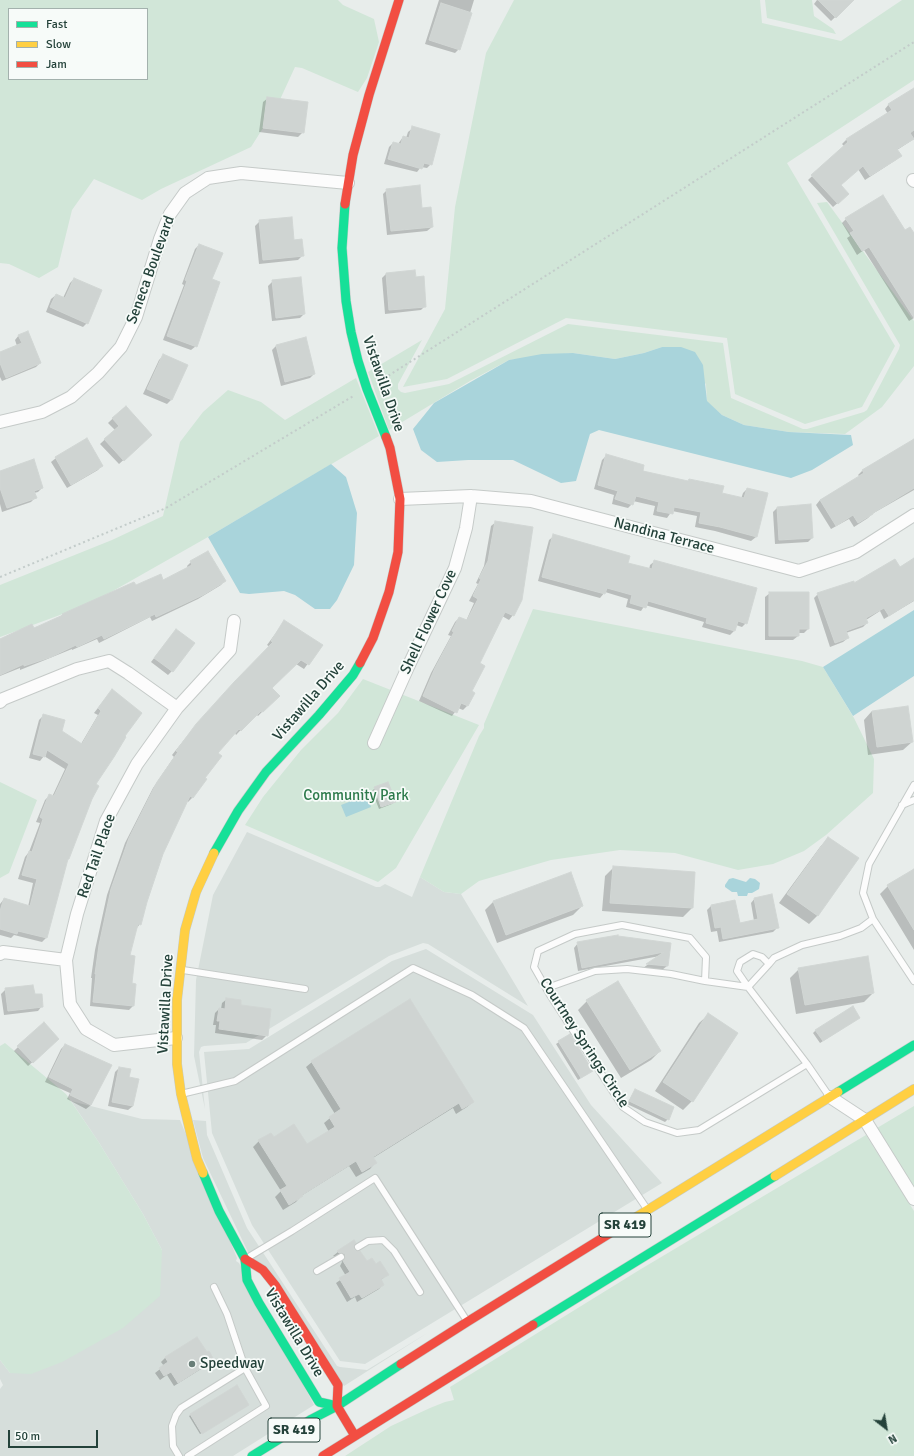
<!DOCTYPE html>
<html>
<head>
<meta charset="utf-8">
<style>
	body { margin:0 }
	#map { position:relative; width:914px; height:1456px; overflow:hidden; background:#e8edeb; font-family:Signika,sans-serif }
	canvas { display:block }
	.legend { position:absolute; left:8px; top:8px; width:140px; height:72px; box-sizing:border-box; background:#f7fbf9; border:1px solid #a3b1ad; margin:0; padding:5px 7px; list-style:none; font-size:12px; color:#24423a }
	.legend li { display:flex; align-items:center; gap:8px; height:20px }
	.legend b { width:20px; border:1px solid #a3b1ad }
	.north { position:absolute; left:866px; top:1408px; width:40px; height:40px; -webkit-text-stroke:3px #f7fbf9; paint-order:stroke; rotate:149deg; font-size:11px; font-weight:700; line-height:16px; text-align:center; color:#24423a }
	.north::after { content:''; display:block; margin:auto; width:14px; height:18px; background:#24423a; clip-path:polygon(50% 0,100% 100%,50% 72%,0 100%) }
	.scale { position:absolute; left:8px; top:1430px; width:90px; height:18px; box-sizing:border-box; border:2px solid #24423a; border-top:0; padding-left:5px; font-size:12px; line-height:14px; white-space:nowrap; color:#24423a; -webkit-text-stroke:3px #f7fbf9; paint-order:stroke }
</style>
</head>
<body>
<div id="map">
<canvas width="914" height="1456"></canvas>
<ul class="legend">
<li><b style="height:5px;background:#16e098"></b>Fast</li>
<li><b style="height:5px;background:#ffcf43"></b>Slow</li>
<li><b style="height:5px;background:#f24e42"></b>Jam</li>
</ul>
<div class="north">N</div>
<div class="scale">50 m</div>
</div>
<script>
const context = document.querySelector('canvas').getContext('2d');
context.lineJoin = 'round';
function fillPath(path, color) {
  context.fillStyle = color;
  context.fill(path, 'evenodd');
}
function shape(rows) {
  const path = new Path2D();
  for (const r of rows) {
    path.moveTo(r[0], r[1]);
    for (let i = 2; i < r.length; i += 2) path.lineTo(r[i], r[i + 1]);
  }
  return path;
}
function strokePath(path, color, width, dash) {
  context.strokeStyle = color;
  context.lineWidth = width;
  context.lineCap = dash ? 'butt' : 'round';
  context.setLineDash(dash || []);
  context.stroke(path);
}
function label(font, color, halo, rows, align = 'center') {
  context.font = font + ' Signika,sans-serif';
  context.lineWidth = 3.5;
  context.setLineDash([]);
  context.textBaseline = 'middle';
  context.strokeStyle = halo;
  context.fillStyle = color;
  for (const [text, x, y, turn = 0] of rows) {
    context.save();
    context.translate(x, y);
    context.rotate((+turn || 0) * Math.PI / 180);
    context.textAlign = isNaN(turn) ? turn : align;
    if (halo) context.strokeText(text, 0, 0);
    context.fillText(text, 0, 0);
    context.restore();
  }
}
const built = shape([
	[247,832,376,887,380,887,385,884,412,897,420,877,444,892,461,894,528,1006,428,944,423,943,389,956,246,1043,204,1046,201,1047,199,1052,205,1109,194,1056,196,980,213,895],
	[426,949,533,1015,591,1105,662,1183,365,1364,340,1361,252,1225,212,1133,204,1052,249,1049,392,961],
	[71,1101,142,1119,180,1120,237,1258,236,1261,239,1263,314,1405,233,1456,0,1456,0,1389,3,1385,0,1379,0,1360,10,1373,162,1250,143,1214,98,1141],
	[193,1120,206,1121,207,1135,247,1228,337,1366,340,1367,367,1370,429,1332,344,1386,248,1252,203,1158]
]);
const green = shape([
	[0,0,338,0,343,5,374,19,379,42,367,78,358,92,302,68,295,67,277,106,251,147,161,189,142,200,94,179,72,210,58,267,39,278,9,264,0,263],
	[9,9,147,9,147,79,9,79],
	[514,0,760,0,762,23,841,41,902,0,914,0,914,80,787,163,895,346,862,407,805,424,735,394,727,338,566,318,447,379,403,387,445,309,455,207,486,53],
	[765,0,812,0,814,16,833,29,836,34,767,18],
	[827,202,914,321,914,366,882,407,845,434,789,432,744,425,722,415,707,402,706,384,662,347,644,353,615,359,573,353,509,360,470,381,389,430,368,372,422,340,398,384,398,389,401,392,405,393,449,384,568,324,723,343,731,398,803,429,807,429,864,412,867,410,899,349,900,345,817,203],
	[356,378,379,436,208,537,90,604,0,637,0,585,112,540,163,516,180,442,203,412,228,390,261,402,285,420],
	[533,609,802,661,823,667,854,718,874,759,873,793,826,835,804,851,773,864,738,870,675,853,620,850,551,860,479,881,461,894,444,892,420,877,479,736,484,728,484,724],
	[363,679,479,725,396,868,378,882,245,825,263,797,301,750,338,713],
	[0,782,37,800,9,873,0,878],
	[5,1043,66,1094,98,1141,143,1214,162,1250,160,1296,123,1328,62,1362,31,1374,10,1373,0,1360,0,1046],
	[914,1106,914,1188,877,1128],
	[866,1135,914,1211,914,1456,345,1456,391,1426,430,1408,445,1402,454,1400,450,1387,641,1269]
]);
const water = shape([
	[662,347,681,347,695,352,703,365,707,401,722,415,744,425,789,432,851,435,853,445,812,470,791,478,599,430,590,434,576,481,561,483,513,460,468,460,437,462,421,450,413,429,434,403,509,360,542,354,573,353,615,359,644,353],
	[331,464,346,477,357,513,354,565,337,600,330,609,315,609,295,595,284,591,249,594,240,593,208,537],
	[914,610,914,676,853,716,823,667],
	[367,795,371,807,346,817,341,805],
	[733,878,746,882,750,878,755,879,760,883,759,889,752,893,748,893,747,896,738,896,737,892,732,892,725,887,725,885,729,879]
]);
const shadow = shape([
	[439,0,474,0,459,49,455,53,425,44],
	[817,0,853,0,831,21,814,4],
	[914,92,914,139,897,150,900,156,896,160,865,180,858,169,840,185,848,194,833,207,808,180,844,146,842,144,846,140,888,114,885,109,889,104],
	[268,98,303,132,298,137,259,132,263,102],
	[413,128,431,164,427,168,421,167,417,172,384,164,389,147,393,143,398,144,403,137,406,138,408,132],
	[387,190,421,209,432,227,427,231,387,235,383,194],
	[846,219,914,235,914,318,909,321,864,250,857,255,847,238,850,236,842,223],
	[260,221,302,256,298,260,259,264,255,226],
	[199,245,211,280,196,346,191,350,163,340,184,285,182,284,195,249],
	[386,274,415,278,425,306,421,310,385,314,382,278],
	[74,279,87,323,83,327,46,312,51,299,56,295,63,298,70,283],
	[273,281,304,314,300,318,272,321,268,286],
	[19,335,40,363,36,367,2,381,0,377,0,353,17,346,15,340],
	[276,346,314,374,310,378,281,386,272,350],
	[163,356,186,366,171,400,167,404,143,394,159,360],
	[125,407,147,439,119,464,100,444,115,430,108,423],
	[914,440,914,490,872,514,868,518,854,527,849,519,831,529,816,505,820,500,860,477,858,475,863,470],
	[607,455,642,471,687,482,721,494,741,499,743,493,747,489,767,494,756,537,751,541,715,531,695,527,697,516,672,511,667,518,653,515,655,506,633,501,632,504,628,508,612,504,614,495,594,489,602,460],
	[56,458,102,465,98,470,67,488,51,462],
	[0,472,42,488,38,492,34,493,35,498,31,502,2,512,0,504],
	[777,508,812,538,808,542,775,544,773,512],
	[496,522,513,615,509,620,502,616,479,663,471,692,473,693,467,706,463,710,458,708,452,716,419,701,431,673,451,636,448,635,455,622,459,618,466,621,474,603,469,601,478,584,476,583,484,566,491,526],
	[554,536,626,563,649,570,650,565,655,561,746,623,742,627,736,625,734,631,730,635,702,627,704,622,645,605,641,611,626,607,628,599,605,592,600,598,538,581,549,540],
	[914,559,914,601,884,619,880,611,866,620,867,623,863,627,846,633,848,638,843,642,830,647,814,598,818,594,854,585,900,569],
	[191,562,225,580,221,585,198,599,152,621,150,617,99,643,97,639,72,650,72,649,45,660,20,670,20,668,0,676,0,640,33,629,59,618,62,615,134,583,135,586,163,582,188,568,187,566],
	[770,593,808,629,804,633,798,633,798,636,793,640,765,640,765,597],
	[284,622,321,645,304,669,296,664,270,688,278,696,258,716,256,714,236,735,235,733,217,753,203,778,205,779,192,798,188,802,187,801,162,854,146,901,140,924,136,929,129,956,131,984,135,985,133,1006,129,1010,90,1006,92,978,91,978,95,950,107,895,125,843,153,788,174,757,172,755,192,730,270,647,267,645],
	[176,630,172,671,168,675,151,662],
	[108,695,123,736,95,785,91,798,67,860,46,938,42,942,14,935,11,938,0,935,0,904,4,899,28,907,33,883,18,879,25,857,29,852,40,823,36,822,45,800,49,796,52,797,65,769,44,756,40,761,29,758,39,720,43,716,61,732,81,744,98,715,94,713],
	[872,711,912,742,903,750,868,755,864,720],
	[375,788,394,801,392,804,379,809,372,791],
	[828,838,818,915,809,924,779,903,820,847],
	[614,867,694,873,692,908,683,917,602,911,605,876],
	[914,871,914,950,880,894,888,886],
	[755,898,778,927,773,932,719,942,717,931,711,932,707,910,711,906,739,924,754,921,751,903],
	[494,901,582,906,573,915,497,943,485,910],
	[578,943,670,944,667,966,662,970,643,968,660,956,578,971,574,948],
	[799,969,873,993,864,1002,796,1014,790,978],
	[6,989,34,995,42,1006,38,1011,4,1015,1,994],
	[227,999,240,1006,267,1035,262,1040,215,1033,216,1025,213,1025,215,1013,219,1009,221,1009,222,1003],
	[587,1001,660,1051,651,1060,621,1078,578,1010],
	[708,1015,692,1101,683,1110,655,1091,699,1023],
	[856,1020,820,1043,813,1033,816,1030],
	[569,1035,589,1073,578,1080,556,1044],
	[54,1043,28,1066,14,1051,18,1047],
	[65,1045,110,1066,91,1105,86,1109,67,1099,70,1093,45,1082,61,1049],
	[312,1062,473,1102,467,1107,456,1114,453,1108,373,1158,375,1163,370,1169,356,1177,349,1166,301,1196,296,1202,283,1210,275,1197,281,1191,253,1147,259,1141,273,1139,307,1146,329,1132,324,1123,335,1114,306,1067],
	[119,1068,128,1078,133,1106,128,1110,108,1106,115,1072],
	[635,1090,668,1119,665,1122,627,1104],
	[354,1250,366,1262,376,1265,387,1275,381,1280,383,1284,379,1289,357,1302,355,1297,347,1302,336,1283,346,1276,340,1266,342,1262,341,1259,333,1256,338,1252],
	[197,1338,207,1354,213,1360,209,1364,174,1386,167,1375,160,1380,155,1373,164,1366,161,1362,165,1358],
	[237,1386,247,1406,200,1434,189,1416]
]);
const building = shape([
	[818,0,854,0,836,18,818,0],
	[441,3,472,13,460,50,429,40,441,3],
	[914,88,914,130,910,133,914,139,897,149,902,156,870,176,863,166,841,185,849,194,838,204,811,175,848,142,846,139,892,110,888,104,914,88],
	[267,97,308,102,304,133,263,128,267,97],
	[412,126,440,134,432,165,424,163,422,169,388,159,393,142,401,144,403,136,409,138,412,126],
	[420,185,422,208,431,207,433,227,391,231,386,189,420,185],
	[883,195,905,230,910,227,914,233,914,318,869,247,862,251,850,233,854,231,845,218,883,195],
	[292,217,294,240,302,239,304,256,263,260,259,220,292,217],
	[199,244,223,253,212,279,220,282,197,347,167,336,187,281,185,280,199,244],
	[415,270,416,277,424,276,426,307,389,310,386,273,415,270],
	[301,277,305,314,276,318,272,280,301,277],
	[74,278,102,290,88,324,50,307,56,294,65,298,74,278],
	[28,331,41,363,6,378,0,363,0,352,22,343,18,335,28,331],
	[306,337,315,374,285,382,276,345,306,337],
	[163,354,188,365,172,400,147,389,163,354],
	[126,406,152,435,124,461,104,439,119,426,112,418,126,406],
	[87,438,103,466,71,485,55,457,87,438],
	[914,439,914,488,873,513,873,514,858,523,853,515,836,526,820,500,864,473,862,470,914,439],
	[606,454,644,465,643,471,688,481,689,479,724,486,722,493,744,498,747,488,768,493,757,537,720,527,699,523,701,512,674,507,673,514,657,511,659,502,636,496,633,505,615,499,618,491,598,485,606,454],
	[34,459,43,488,34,491,37,498,7,508,0,488,0,471,34,459],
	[811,504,813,538,779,540,777,507,811,504],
	[495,521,533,527,522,600,514,616,505,612,480,663,485,666,472,691,475,693,468,706,461,703,457,713,423,696,435,668,454,632,452,631,459,617,467,620,478,599,473,596,481,579,479,578,488,561,495,521],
	[553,534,630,556,628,563,652,569,654,560,757,588,747,624,738,621,735,631,706,623,707,618,648,601,646,608,630,603,632,595,607,588,605,594,542,577,553,534],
	[208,551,226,581,203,595,156,617,155,614,104,639,102,635,77,647,76,645,51,657,24,666,24,664,0,675,0,639,32,624,34,628,63,615,62,614,134,582,136,585,161,574,163,580,192,565,190,561,208,551],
	[914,558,914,600,889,616,884,608,866,618,868,623,846,631,849,638,835,643,817,593,854,581,854,583,895,559,900,567,914,558],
	[769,592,809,592,809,629,799,629,799,636,769,636,769,592],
	[284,620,323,645,309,665,301,660,272,688,280,696,263,712,261,711,241,731,239,729,218,753,222,756,205,778,207,779,193,798,190,796,163,854,147,902,141,925,138,924,130,955,135,956,132,983,136,984,134,1006,93,1002,96,974,95,974,99,945,111,889,129,838,157,782,178,752,176,751,196,724,234,682,273,642,271,641,284,620],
	[176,629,195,643,173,672,154,658,176,629],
	[112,689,142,713,125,736,126,737,114,757,96,784,99,786,92,799,69,859,68,859,47,938,18,931,17,934,0,929,0,911,4,898,30,906,37,879,22,875,29,851,32,852,43,819,40,817,49,794,54,796,69,764,47,750,45,757,33,754,43,714,65,720,62,731,82,744,101,711,98,708,112,689],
	[908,706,913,742,877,747,872,711,908,706],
	[388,782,396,802,381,807,374,787,388,782],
	[828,837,859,858,818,916,787,894,828,837],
	[613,866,695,872,693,908,610,903,613,866],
	[914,869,914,930,887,885,914,869],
	[571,872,583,906,506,935,493,901,571,872],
	[772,894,779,928,723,939,721,927,715,928,711,905,735,900,740,923,758,919,754,898,772,894],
	[618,935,618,936,671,943,668,966,646,964,664,952,582,968,577,942,618,935],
	[868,956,874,993,805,1005,798,968,868,956],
	[618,981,661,1051,630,1070,586,1000,618,981],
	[33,985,35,994,42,994,43,1007,8,1011,5,988,33,985],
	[226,998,241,1000,241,1005,271,1009,268,1036,219,1029,220,1021,217,1021,219,1008,225,1009,226,998],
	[410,999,474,1102,462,1109,459,1103,373,1157,377,1163,362,1172,356,1161,302,1195,303,1196,289,1205,280,1190,287,1186,258,1140,271,1133,274,1137,294,1124,307,1144,335,1127,329,1117,341,1109,311,1061,410,999],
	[853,1006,860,1018,823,1041,815,1030,853,1006],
	[708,1013,738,1033,693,1102,663,1082,708,1013],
	[44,1022,59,1039,33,1063,17,1046,44,1022],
	[570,1034,593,1071,581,1078,558,1041,570,1034],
	[65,1044,112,1065,91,1105,70,1095,73,1089,49,1077,65,1044],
	[119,1067,131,1069,129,1077,139,1079,133,1106,112,1102,119,1067],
	[635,1089,674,1107,669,1120,629,1101,635,1089],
	[354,1240,356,1243,354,1247,354,1250,358,1251,360,1251,367,1261,372,1258,376,1264,380,1261,389,1275,381,1279,384,1285,362,1298,359,1294,351,1298,339,1278,350,1272,343,1261,345,1257,345,1254,341,1253,339,1253,337,1251,354,1240],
	[197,1337,207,1352,209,1351,214,1360,178,1383,171,1372,164,1376,159,1368,168,1362,165,1357,197,1337],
	[237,1385,249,1405,202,1434,190,1414,237,1385]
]);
const path = shape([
	[380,381,914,42],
	[0,577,166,508,355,395]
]);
const lane = shape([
	[914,785,869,864,863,893,873,919,914,981],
	[902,805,914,800],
	[769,964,762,957,753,954,740,962,737,971,748,987,769,964,774,958,802,945,840,936,861,928,873,919],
	[183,970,305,989],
	[547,988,595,971,627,969,671,974,705,981],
	[807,1064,699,1130,677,1133,645,1122,623,1107,550,995,534,967,538,951,575,934,622,925,690,938,706,957,705,981,748,987,807,1064,829,1096],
	[181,1094,235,1081,413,968,472,995,524,1028,647,1209],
	[358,1247,368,1241,383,1240,394,1251,420,1292],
	[247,1258,292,1231,375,1178,467,1321],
	[317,1271,341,1257],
	[179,1456,173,1446,172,1426,176,1415,181,1408,245,1368],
	[188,1456,266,1406,245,1368,227,1314,214,1287]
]);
const street = shape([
	[913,180,914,181],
	[0,422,42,412,71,397,98,373,121,347,136,317,160,239,170,214,185,193,208,178,241,173,348,183],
	[400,499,471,496,531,501,799,571,856,552,914,515],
	[0,702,3,699,77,669,109,661,128,673,177,708],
	[374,743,408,667,455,568,466,528,471,496],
	[0,954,3,952,66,960],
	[176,1038,114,1045,86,1029,70,1004,66,960,77,914,106,821,137,764,177,708,230,650,234,621],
	[830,1097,865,1120,914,1199]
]);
const fast = shape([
	[345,204,342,248,346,301,351,332,358,361,367,389,386,437],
	[214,853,238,811,266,772,319,715,353,675,360,663],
	[838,1092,914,1045],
	[203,1173,219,1211,245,1259,247,1280,259,1303,319,1402,337,1406],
	[533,1325,775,1176],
	[252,1456,310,1420,337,1406,401,1364]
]);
const slow = shape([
	[203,1173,197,1159,181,1094,177,1064,177,1000,185,930,196,892,214,853],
	[775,1176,914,1089],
	[633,1219,838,1092]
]);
const jam = shape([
	[345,204,353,155,369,95,399,0],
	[360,663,373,638,389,592,398,552,400,499,390,448,386,437],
	[245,1259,263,1270,275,1285,338,1385,337,1406,355,1436],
	[401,1364,467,1322,633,1219],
	[323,1456,533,1325]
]);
const markers = [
	[192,1364,4,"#697e78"]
];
const shields = [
	[625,1225,52],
	[294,1430,52]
];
const shieldNames = [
	["SR 419",625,1225],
	["SR 419",294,1430]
];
const streetNames = [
	["Seneca Boulevard",151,270,-70],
	["Vistawilla Drive",383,384,71],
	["Nandina Terrace",664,536,15],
	["Shell Flower Cove",429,622,-65],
	["Vistawilla Drive",309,701,-49],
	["Red Tail Place",97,856,-71],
	["Vistawilla Drive",166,1004,-87],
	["Courtney Springs Circle",584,1043,57],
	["Vistawilla Drive",294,1333,59]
];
const parkNames = [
	["Community Park",356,796]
];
const poiNames = [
	["Speedway",200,1364]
];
fillPath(built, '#d6dedb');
fillPath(green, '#d1e6d8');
fillPath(water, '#a9d4db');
fillPath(shadow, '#0003');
fillPath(building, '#cfd4d2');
strokePath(building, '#d1d6d4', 1);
strokePath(lane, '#c5cac8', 8);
strokePath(street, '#c5cac8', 14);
strokePath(fast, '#c3cbc8', 10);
strokePath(slow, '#c3cbc8', 10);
strokePath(jam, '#c3cbc8', 10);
strokePath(path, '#c3ccca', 2, [2, 3]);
strokePath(lane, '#fcfcfc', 6);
strokePath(street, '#fcfcfc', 12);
strokePath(fast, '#16e098', 9);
strokePath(slow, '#ffcf43', 9);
strokePath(jam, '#f24e42', 9);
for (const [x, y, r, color] of markers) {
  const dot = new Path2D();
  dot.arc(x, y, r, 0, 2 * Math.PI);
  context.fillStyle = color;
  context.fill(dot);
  strokePath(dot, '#f7fbf9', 1.5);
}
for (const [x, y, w] of shields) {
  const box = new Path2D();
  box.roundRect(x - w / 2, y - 12, w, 24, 3);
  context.fillStyle = '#f7fbf9';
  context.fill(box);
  strokePath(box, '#24423a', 1);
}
label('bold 14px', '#24423a', null, shieldNames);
label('15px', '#24423a', '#f7fbf9', streetNames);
label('15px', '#2d7a4b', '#f7fbf9', parkNames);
label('15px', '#24423a', '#f7fbf9', poiNames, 'left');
</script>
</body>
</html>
